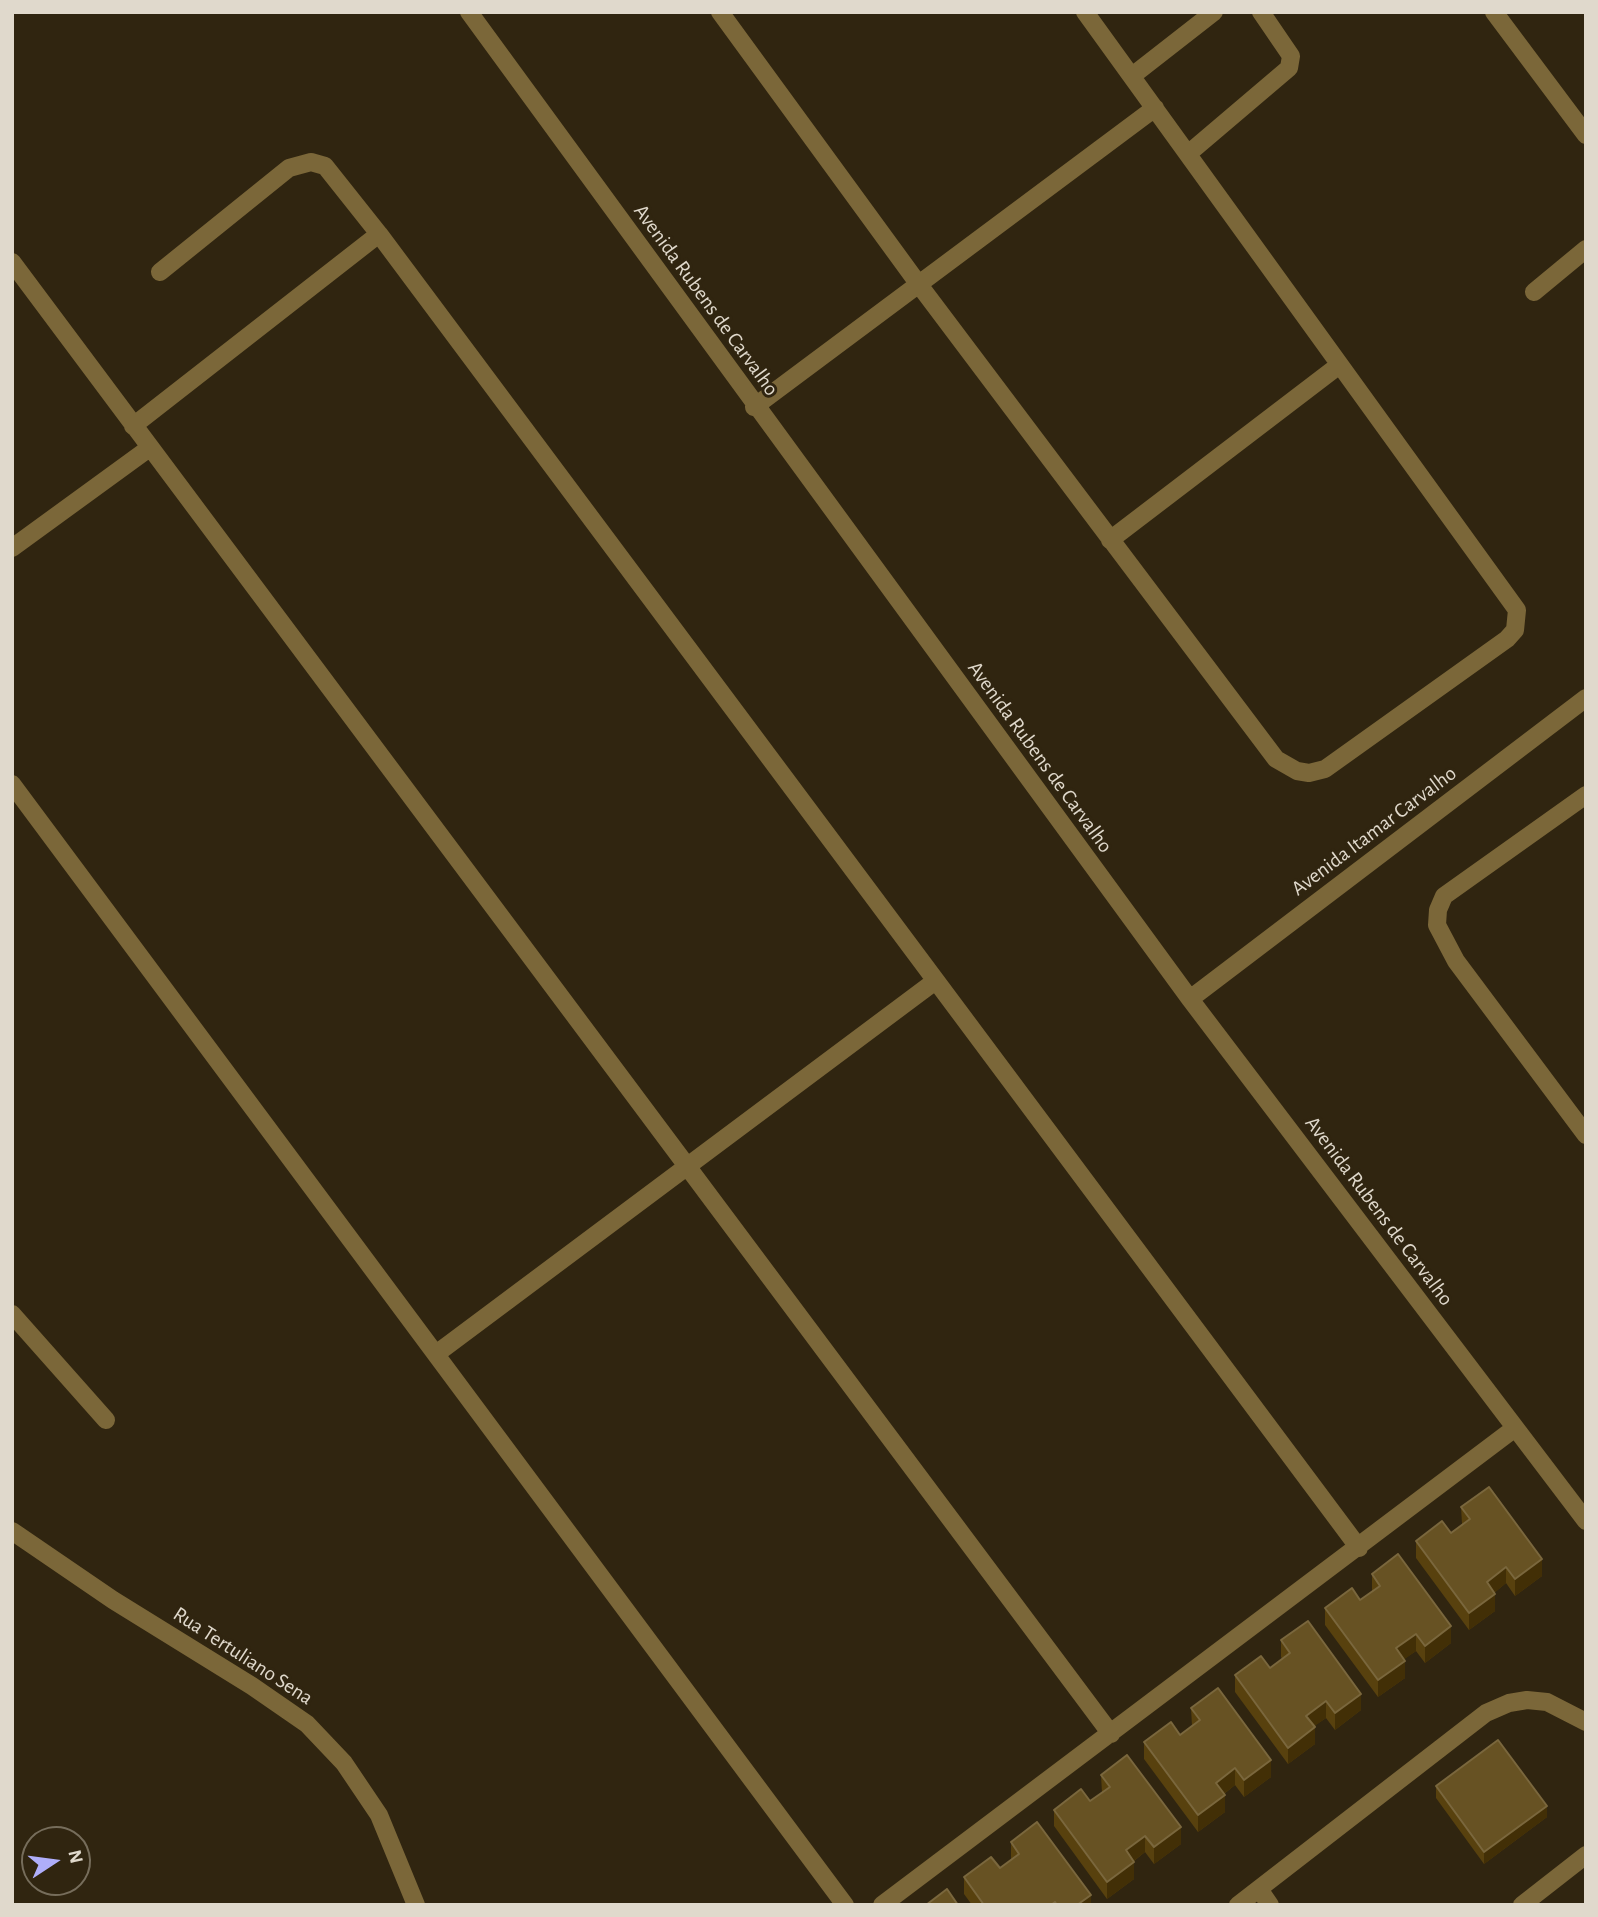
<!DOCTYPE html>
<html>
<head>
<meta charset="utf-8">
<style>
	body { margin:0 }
	#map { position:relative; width:1598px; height:1917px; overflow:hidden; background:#302510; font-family:"Alegreya Sans",sans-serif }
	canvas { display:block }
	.frame { position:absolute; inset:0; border:14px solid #e0d9cc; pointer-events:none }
	.north { position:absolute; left:21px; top:1826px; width:70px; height:70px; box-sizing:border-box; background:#302510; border:2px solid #766d5b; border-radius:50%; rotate:77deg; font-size:19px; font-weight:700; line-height:28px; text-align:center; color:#e0d9cc }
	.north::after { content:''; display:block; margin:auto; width:24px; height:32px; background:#afaefa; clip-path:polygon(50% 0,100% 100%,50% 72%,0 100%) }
</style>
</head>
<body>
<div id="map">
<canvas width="1598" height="1917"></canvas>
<div class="frame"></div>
<div class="north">N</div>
</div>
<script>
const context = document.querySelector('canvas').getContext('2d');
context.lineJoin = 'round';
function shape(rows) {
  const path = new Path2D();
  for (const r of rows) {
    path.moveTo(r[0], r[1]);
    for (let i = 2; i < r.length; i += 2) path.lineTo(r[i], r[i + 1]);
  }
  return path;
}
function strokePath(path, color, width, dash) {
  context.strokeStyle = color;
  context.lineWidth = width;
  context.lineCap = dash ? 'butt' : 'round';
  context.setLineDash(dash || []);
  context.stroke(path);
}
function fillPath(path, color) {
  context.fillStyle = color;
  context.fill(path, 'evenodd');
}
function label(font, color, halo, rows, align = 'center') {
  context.font = font + ' "Alegreya Sans",sans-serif';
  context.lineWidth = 6;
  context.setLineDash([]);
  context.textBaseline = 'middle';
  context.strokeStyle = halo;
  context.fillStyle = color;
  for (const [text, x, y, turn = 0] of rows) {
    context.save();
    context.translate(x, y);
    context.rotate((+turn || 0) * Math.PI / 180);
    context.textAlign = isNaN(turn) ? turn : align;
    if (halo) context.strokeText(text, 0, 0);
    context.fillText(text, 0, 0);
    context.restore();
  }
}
const minor = shape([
	[469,12,1190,999,1586,1521],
	[720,12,917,282,1276,759,1297,771,1309,773,1325,769,1507,639,1515,630,1517,610,1085,12],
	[1494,12,1586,135],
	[1132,76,1214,12],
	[1189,153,1289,68,1291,56,1261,12],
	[379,234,1359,1548],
	[12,262,1111,1734],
	[1534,292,1586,249],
	[754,407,1155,108],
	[133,426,379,234,325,166,311,162,289,168,160,272],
	[1110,540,1338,366],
	[12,548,148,449],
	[12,784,845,1905],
	[1586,795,1444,896,1438,910,1437,925,1456,961,1586,1135],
	[1190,999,1586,698],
	[12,1314,106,1420],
	[436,1354,934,982],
	[12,1531,113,1600,252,1686,307,1724,344,1763,379,1815,416,1905],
	[1259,1889,1270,1905],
	[882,1905,1515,1428],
	[1238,1905,1486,1713,1509,1703,1527,1700,1547,1702,1586,1722],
	[1522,1905,1586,1855]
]);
const wall = shape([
	[1461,1507,1542,1576,1515,1596,1506,1583,1494,1593,1495,1611,1469,1630,1416,1558,1416,1541,1451,1533,1462,1524],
	[1372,1574,1451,1643,1425,1663,1416,1651,1404,1659,1405,1678,1378,1697,1325,1625,1325,1608,1360,1600,1372,1591],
	[1281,1640,1361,1710,1335,1730,1326,1718,1314,1726,1315,1744,1288,1764,1235,1692,1235,1675,1270,1668,1282,1659,1281,1657],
	[1191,1708,1271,1777,1244,1797,1235,1785,1224,1794,1225,1812,1198,1832,1144,1759,1144,1742,1180,1735,1192,1726],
	[1101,1775,1181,1844,1154,1864,1145,1852,1134,1861,1134,1879,1107,1899,1054,1826,1054,1810,1090,1801,1102,1793],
	[1436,1786,1547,1817,1484,1864,1436,1798],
	[1011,1842,1091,1905,972,1905,964,1894,964,1877,1000,1868,1011,1860]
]);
const shadedWall = shape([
	[1542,1559,1542,1576,1515,1596,1515,1579],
	[1506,1567,1506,1583,1487,1599,1487,1582],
	[1495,1594,1495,1611,1469,1630,1469,1613],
	[1451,1626,1451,1643,1425,1663,1425,1646],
	[1416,1634,1416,1651,1396,1665,1396,1648],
	[1405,1661,1405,1678,1378,1697,1378,1680],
	[1361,1694,1361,1710,1335,1730,1335,1713],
	[1326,1701,1326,1718,1306,1732,1306,1716],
	[1315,1727,1315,1744,1288,1764,1288,1748],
	[1271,1760,1271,1777,1244,1797,1244,1780],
	[1235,1768,1235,1785,1216,1800,1216,1783],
	[1225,1795,1225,1812,1198,1832,1198,1815],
	[1547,1806,1547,1817,1484,1864,1484,1852],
	[1181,1827,1181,1844,1154,1864,1154,1847],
	[1145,1836,1145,1852,1126,1867,1126,1850],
	[1134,1862,1134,1879,1107,1899,1107,1882],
	[1091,1895,1091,1905,1077,1905]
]);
const building = shape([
	[1489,1487,1542,1559,1515,1579,1506,1567,1487,1582,1495,1594,1469,1613,1416,1541,1442,1521,1451,1533,1470,1519,1461,1507,1489,1487],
	[1398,1554,1451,1626,1425,1646,1416,1634,1396,1648,1405,1661,1378,1680,1325,1608,1352,1588,1360,1600,1380,1586,1372,1574,1398,1554],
	[1308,1621,1361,1694,1335,1713,1326,1701,1306,1716,1315,1727,1288,1748,1235,1675,1261,1656,1270,1668,1290,1653,1281,1640,1308,1621],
	[1218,1688,1271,1760,1244,1780,1235,1768,1216,1783,1225,1795,1198,1815,1144,1742,1171,1722,1180,1735,1200,1720,1191,1708,1218,1688],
	[1498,1740,1547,1806,1484,1852,1436,1786,1498,1740],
	[1127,1755,1181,1827,1154,1847,1145,1836,1126,1850,1134,1862,1107,1882,1054,1810,1081,1789,1090,1801,1110,1787,1101,1775,1127,1755],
	[1037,1822,1091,1895,1077,1905,1057,1905,1055,1902,1051,1905,984,1905,964,1877,991,1857,1000,1868,1019,1854,1011,1842,1037,1822],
	[947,1889,958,1905,926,1905,947,1889]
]);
const streetNames = [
	["Avenida Rubens de Carvalho",706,300,54],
	["Avenida Rubens de Carvalho",1040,757,54],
	["Avenida Itamar Carvalho",1374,831,-37],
	["Avenida Rubens de Carvalho",1379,1211,53],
	["Rua Tertuliano Sena",243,1656,33]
];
strokePath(minor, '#7b6739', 18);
fillPath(wall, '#58410e');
fillPath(shadedWall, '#422f06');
fillPath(building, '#675223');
strokePath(building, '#7a673d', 2);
label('21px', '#e0d9cc', '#302510', streetNames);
</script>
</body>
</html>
